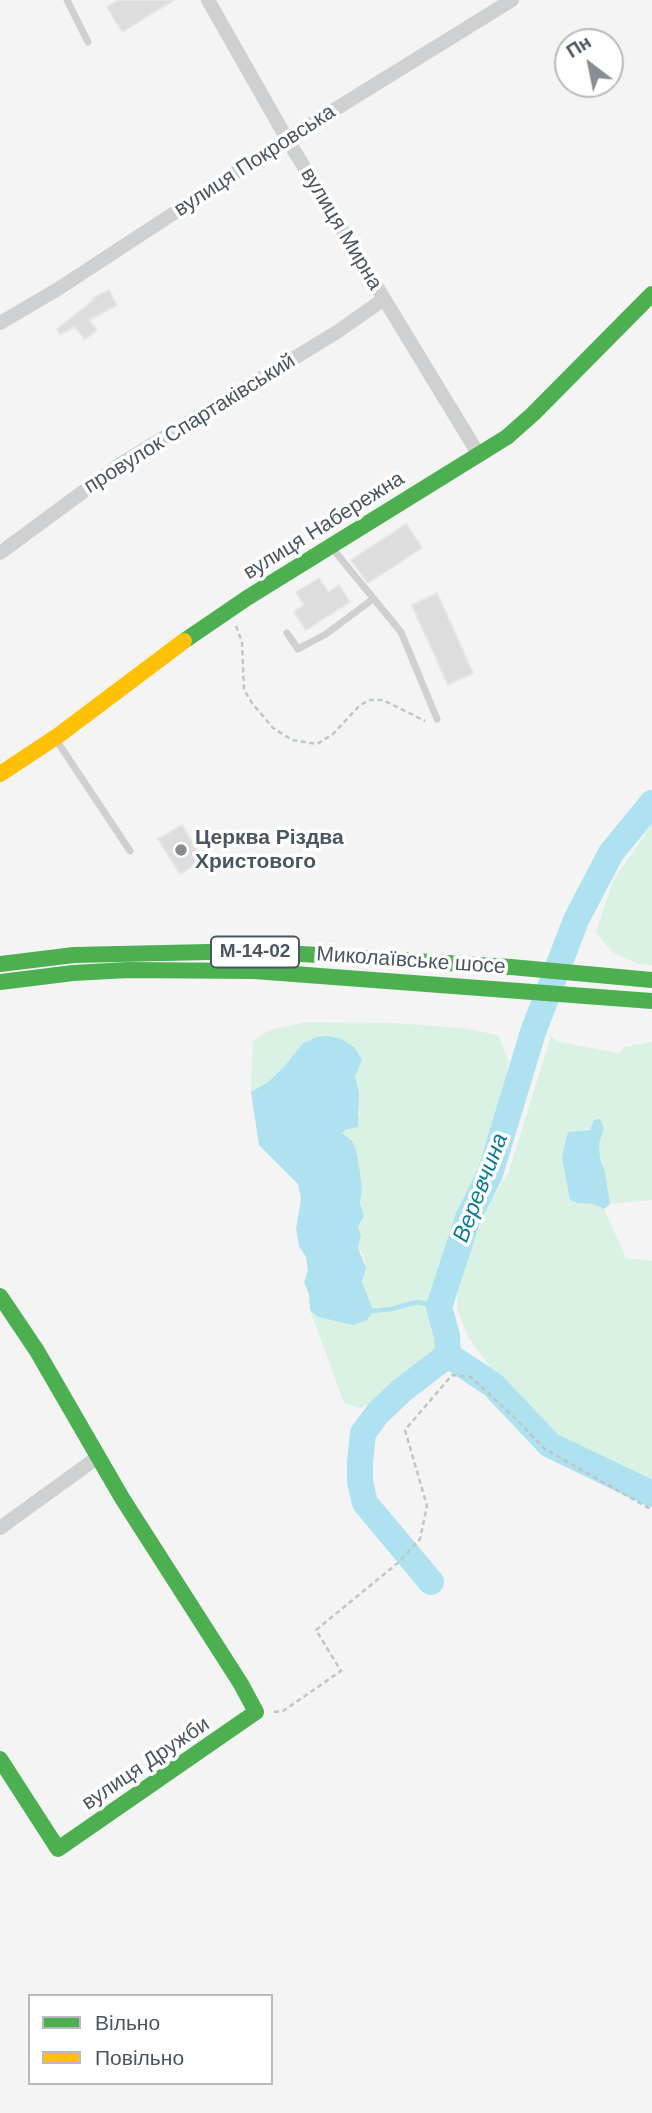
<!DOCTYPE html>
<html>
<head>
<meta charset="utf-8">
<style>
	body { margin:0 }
	#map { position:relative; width:652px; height:2113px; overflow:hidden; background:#f4f4f4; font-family:Helvetica,sans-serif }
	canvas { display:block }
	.legend { position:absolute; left:28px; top:1994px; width:245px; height:91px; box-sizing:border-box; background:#fff; border:2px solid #b7bbc0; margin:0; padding:9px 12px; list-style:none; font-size:21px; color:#4a5661 }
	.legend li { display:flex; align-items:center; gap:14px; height:35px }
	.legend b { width:35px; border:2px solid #b7bbc0 }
	.north { position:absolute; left:554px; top:28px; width:70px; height:70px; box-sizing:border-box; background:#fff; border:2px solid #b7bbc0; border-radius:50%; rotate:328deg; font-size:19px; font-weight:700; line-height:28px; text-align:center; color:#4a5661 }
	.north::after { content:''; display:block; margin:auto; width:24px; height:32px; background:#868d94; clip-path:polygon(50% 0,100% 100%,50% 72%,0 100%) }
</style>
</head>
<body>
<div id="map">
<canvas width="652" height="2113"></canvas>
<ul class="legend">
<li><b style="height:9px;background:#4caf50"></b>Вільно</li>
<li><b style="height:9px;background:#ffc107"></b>Повільно</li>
</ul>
<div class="north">Пн</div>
</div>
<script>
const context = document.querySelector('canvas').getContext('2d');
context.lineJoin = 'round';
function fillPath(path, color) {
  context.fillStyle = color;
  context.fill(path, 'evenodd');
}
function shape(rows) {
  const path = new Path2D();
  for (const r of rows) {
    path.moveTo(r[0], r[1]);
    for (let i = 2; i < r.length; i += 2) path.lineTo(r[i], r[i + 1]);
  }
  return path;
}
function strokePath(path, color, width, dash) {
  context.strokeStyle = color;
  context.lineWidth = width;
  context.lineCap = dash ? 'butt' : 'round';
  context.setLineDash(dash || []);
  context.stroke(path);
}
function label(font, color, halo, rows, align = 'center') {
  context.font = font + ' Helvetica,sans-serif';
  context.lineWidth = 7;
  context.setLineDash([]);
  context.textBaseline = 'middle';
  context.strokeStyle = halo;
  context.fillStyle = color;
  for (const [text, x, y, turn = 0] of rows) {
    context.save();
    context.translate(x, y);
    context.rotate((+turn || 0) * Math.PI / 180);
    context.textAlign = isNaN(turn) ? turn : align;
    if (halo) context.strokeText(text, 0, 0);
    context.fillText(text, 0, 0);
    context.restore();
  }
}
const green = shape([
	[652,824,652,965,639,964,612,952,596,932,613,881],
	[307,1022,392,1023,461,1028,498,1035,509,1061,492,1144,442,1261,433,1290,432,1312,442,1328,443,1343,438,1352,386,1396,360,1408,344,1403,310,1310,319,1317,353,1325,366,1268,364,1256,358,1248,361,1235,358,1228,364,1216,360,1203,362,1190,352,1141,342,1133,360,1114,355,1076,303,1043,284,1067,268,1082,251,1092,253,1041,270,1030],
	[551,1036,559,1042,619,1053,624,1047,652,1042,652,1200,610,1204,605,1172,600,1159,599,1144,604,1128,585,1129,578,1203,594,1204,604,1209,626,1258,652,1261,652,1499,584,1466,498,1379,467,1335,457,1308,458,1282,491,1199,508,1174]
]);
const water = shape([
	[327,1036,339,1038,354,1047,362,1060,355,1076,359,1093,358,1127,347,1129,342,1133,352,1141,356,1150,360,1173,362,1190,360,1203,364,1216,358,1227,361,1235,358,1248,366,1268,362,1282,373,1311,367,1320,353,1325,318,1317,310,1310,309,1294,304,1282,308,1270,306,1257,299,1246,296,1229,301,1199,298,1184,259,1145,251,1092,268,1082,284,1067,303,1043,317,1037],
	[600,1119,604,1128,599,1144,600,1159,605,1172,610,1204,604,1209,594,1204,578,1203,570,1200,562,1157,568,1132,590,1130,594,1120]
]);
const stream = shape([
	[373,1311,391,1309,417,1302,439,1307]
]);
const river = shape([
	[652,803,611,853,576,920,533,1032,490,1174,468,1218,439,1307,447,1336,448,1355,493,1385,550,1445,652,1494],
	[431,1582,365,1503,360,1482,360,1462,363,1433,378,1413,401,1391,448,1355]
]);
const building = shape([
	[119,0,174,0,122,32,107,7,119,0],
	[109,290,117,305,89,320,97,330,85,339,75,327,60,334,57,329,94,300,93,298,109,290],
	[406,524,422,548,368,583,351,560,406,524],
	[319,578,328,592,339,585,350,602,306,630,294,612,304,605,296,592,319,578],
	[437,593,473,673,448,685,412,605,437,593],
	[182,825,203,860,180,874,158,839,182,825]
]);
const path = shape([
	[236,626,242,642,244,690,252,703,273,728,292,740,317,744,333,734,360,705,370,700,383,700,425,721],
	[274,1712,283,1711,341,1671,316,1630,399,1562,420,1539,427,1506,405,1430,452,1375,471,1377,514,1417,545,1449,652,1510]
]);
const lane = shape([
	[67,0,88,42],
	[332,548,401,632,437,719],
	[287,633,298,649,326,634,373,599],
	[55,738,130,851]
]);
const street = shape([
	[208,0,287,139,479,455],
	[0,323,58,289,287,139,512,0],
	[0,553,122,463,337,332,384,299],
	[0,1528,98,1457]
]);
const fast = shape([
	[184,641,247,598,507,437,533,414,652,294],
	[0,964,74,955,253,951,511,967,652,980],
	[0,982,73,973,128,970,254,971,652,1001],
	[0,1296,37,1351,122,1498,241,1684,256,1712,58,1849,0,1759]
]);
const slow = shape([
	[0,774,59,735,184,641]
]);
const markers = [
	[181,850,7,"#868d94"]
];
const shields = [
	[255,952,88]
];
const shieldNames = [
	["М-14-02",255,952]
];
const streetNames = [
	["вулиця Покровська",255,161,-33],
	["вулиця Мирна",341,229,59],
	["провулок Спартаківський",190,424,-32],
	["вулиця Набережна",324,526,-32],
	["Миколаївське шосе",411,961,4],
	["вулиця Дружби",146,1764,-34]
];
const poiNames = [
	["Церква Різдва",195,838],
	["Христового",195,862]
];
const waterNames = [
	["Веревчина",481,1188,-69]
];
fillPath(green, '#d9f2e3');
fillPath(water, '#aee2f0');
strokePath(stream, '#aee2f0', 4.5);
strokePath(river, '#aee2f0', 26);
fillPath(building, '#ddddde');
strokePath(building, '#e5e6e7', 2);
strokePath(path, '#bcc7c4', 2.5, [5, 3.5]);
strokePath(lane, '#ced0d2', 7);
strokePath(street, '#ced0d2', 14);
strokePath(fast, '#4caf50', 16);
strokePath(slow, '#ffc107', 16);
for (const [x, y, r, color] of markers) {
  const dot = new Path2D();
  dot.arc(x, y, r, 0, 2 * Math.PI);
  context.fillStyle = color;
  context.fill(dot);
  strokePath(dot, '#fff', 2.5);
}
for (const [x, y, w] of shields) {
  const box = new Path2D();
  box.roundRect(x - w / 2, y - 15.5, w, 31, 5);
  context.fillStyle = '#fff';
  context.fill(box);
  strokePath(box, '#4a5661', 2);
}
label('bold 19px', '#4a5661', null, shieldNames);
label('21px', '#4a5661', '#fff', streetNames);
label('bold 21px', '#4a5661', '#fff', poiNames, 'left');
label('italic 23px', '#0c7c9b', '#fff', waterNames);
</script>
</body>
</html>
